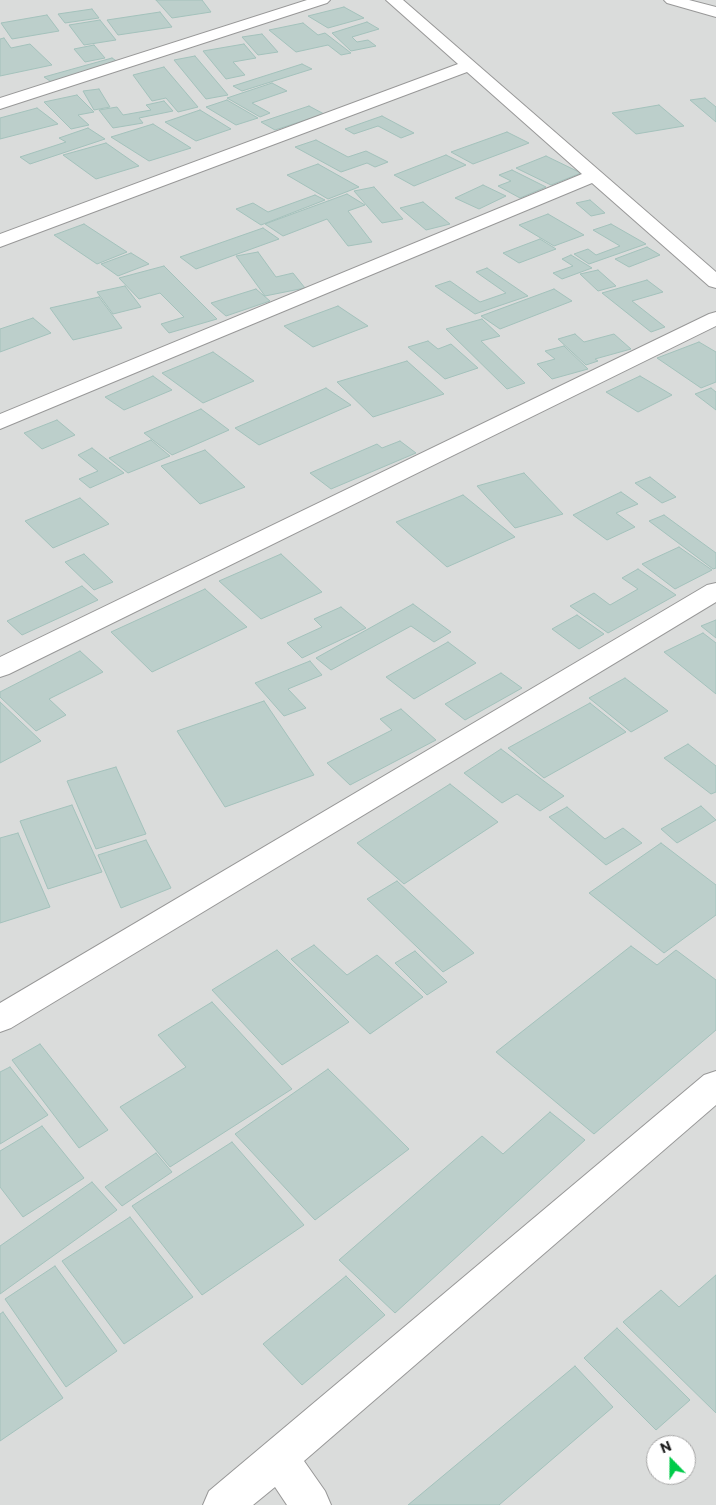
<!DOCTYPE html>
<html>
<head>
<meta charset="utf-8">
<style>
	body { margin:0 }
	#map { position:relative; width:716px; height:1505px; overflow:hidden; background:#e3efef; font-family:Commissioner,sans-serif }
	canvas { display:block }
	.north { position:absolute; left:646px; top:1435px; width:50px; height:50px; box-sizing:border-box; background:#fff; border:1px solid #a5a5a5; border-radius:50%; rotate:338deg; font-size:14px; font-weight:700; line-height:20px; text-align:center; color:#1e1e1e }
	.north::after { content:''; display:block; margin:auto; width:18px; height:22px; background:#00cb49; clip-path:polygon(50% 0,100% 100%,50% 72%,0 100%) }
</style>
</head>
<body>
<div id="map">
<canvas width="716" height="1505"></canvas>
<div class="north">N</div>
</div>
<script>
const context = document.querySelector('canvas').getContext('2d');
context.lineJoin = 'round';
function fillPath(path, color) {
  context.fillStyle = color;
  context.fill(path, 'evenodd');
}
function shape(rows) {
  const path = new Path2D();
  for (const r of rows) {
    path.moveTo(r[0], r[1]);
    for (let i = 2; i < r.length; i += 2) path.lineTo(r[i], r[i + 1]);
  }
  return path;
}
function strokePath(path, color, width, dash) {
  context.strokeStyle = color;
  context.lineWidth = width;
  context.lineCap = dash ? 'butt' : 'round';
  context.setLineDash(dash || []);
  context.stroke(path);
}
const residential = shape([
	[0,0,716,0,716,1505,0,1505],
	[656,1445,686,1445,686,1475,656,1475]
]);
const building = shape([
	[156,0,202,0,211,12,172,18,156,0],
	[344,7,364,18,328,28,308,16,344,7],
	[92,9,99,18,65,23,58,14,92,9],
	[160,12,172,27,118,35,107,20,160,12],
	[47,15,59,31,12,39,1,23,47,15],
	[100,20,116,40,84,45,69,25,100,20],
	[367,22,379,29,352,37,357,42,368,40,376,46,351,51,332,33,367,22],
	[303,23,318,35,325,33,351,53,341,55,328,45,296,52,269,30,303,23],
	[262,34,278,52,258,55,242,37,262,34],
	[4,38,11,48,30,44,52,65,0,76,0,39,4,38],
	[244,44,256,58,233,62,245,75,226,79,203,51,244,44],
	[94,45,105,58,85,62,74,49,94,45],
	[195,56,228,95,206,99,174,60,195,56],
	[112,58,121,64,53,83,44,77,112,58],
	[302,64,312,69,242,91,233,86,302,64],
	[164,67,198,107,178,112,166,98,152,101,133,75,164,67],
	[272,83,287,91,252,103,270,113,260,117,227,98,272,83],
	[99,89,110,107,94,110,83,91,99,89],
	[77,95,94,112,78,115,89,125,71,129,44,102,77,95],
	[705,98,716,107,716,122,690,100,705,98],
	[227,100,258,118,236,125,206,107,227,100],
	[164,101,173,111,139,118,143,123,113,128,99,110,117,107,123,115,151,110,146,105,164,101],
	[659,105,684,126,636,134,612,113,659,105],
	[309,106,324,114,275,130,261,122,309,106],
	[37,108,58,124,0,139,0,118,37,108],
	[200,110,231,129,196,141,165,122,200,110],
	[382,116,414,133,401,138,378,126,354,134,345,129,382,116],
	[153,124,191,148,149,161,111,137,153,124],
	[88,128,105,139,30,164,20,157,66,142,59,138,88,128],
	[507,132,529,143,473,164,451,152,507,132],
	[316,140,348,157,366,151,388,162,375,167,367,163,341,172,295,147,316,140],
	[106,143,139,166,96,179,63,155,106,143],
	[446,155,466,165,414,186,394,175,446,155],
	[546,156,581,173,551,185,516,168,546,156],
	[318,164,359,187,328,199,287,175,318,164],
	[512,170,546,187,520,198,498,186,511,181,499,175,512,170],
	[483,185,506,196,479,209,455,198,483,185],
	[374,187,403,219,382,223,354,191,374,187],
	[347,194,365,205,348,211,372,242,348,246,327,219,283,236,265,224,347,194],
	[315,195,325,200,261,225,236,209,253,203,268,212,315,195],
	[590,200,605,213,591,216,576,203,590,200],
	[423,202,450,224,426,230,400,208,423,202],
	[548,214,584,235,554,246,519,225,548,214],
	[84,224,127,252,97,264,54,235,84,224],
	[611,224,646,244,589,264,574,254,588,249,596,255,620,246,593,230,611,224],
	[263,228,279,239,196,269,180,257,263,228],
	[540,239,556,249,519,263,503,253,540,239],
	[647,247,660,255,629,267,615,259,647,247],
	[258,252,276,277,293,273,305,288,265,296,236,256,258,252],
	[131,253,149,264,118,276,101,264,131,253],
	[571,255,592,268,562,279,553,273,573,266,562,259,571,255],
	[164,266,217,319,169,333,161,324,184,317,160,293,139,299,119,278,164,266],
	[487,268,528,296,475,314,435,286,450,281,480,302,506,293,476,272,487,268],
	[598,270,616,286,598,291,580,274,598,270],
	[647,280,663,292,632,301,665,327,651,332,602,293,647,280],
	[125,286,141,307,113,314,97,292,125,286],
	[256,289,270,301,226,316,211,303,256,289],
	[554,289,572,301,500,329,481,316,554,289],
	[99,297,122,328,73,340,50,308,99,297],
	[338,306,368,326,313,347,284,326,338,306],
	[33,318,51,333,0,352,0,329,33,318],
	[482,319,500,336,481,341,525,383,507,389,446,329,482,319],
	[575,334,584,342,614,334,631,349,595,359,598,361,586,365,558,339,575,334],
	[428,341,438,349,451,344,478,368,445,379,408,347,428,341],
	[699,342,716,352,716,382,701,388,657,358,699,342],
	[564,346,588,369,552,379,537,364,555,359,545,351,564,346],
	[213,352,254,381,203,403,162,373,213,352],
	[407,361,444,394,373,417,337,382,407,361],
	[153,376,172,390,124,410,105,397,153,376],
	[640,376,672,395,638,412,606,392,640,376],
	[326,388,351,405,259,445,235,428,326,388],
	[711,388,716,392,716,410,695,394,711,388],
	[201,409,229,430,172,455,144,433,201,409],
	[57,420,75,435,42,449,24,433,57,420],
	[151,440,170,456,128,473,109,458,151,440],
	[400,441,416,453,331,489,310,473,377,444,382,448,400,441],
	[92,448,124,473,90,488,79,479,98,471,78,455,92,448],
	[205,450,245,487,200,504,161,466,205,450],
	[524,473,563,514,515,528,477,486,524,473],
	[650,477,676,497,662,503,635,483,650,477],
	[621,492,638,504,616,513,635,527,607,540,573,515,621,492],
	[463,495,515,537,447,567,396,522,463,495],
	[80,498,109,524,53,548,25,521,80,498],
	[664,515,716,553,716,568,713,569,649,521,664,515],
	[679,547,712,570,675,589,642,564,679,547],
	[84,554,113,582,94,590,65,562,84,554],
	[281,554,322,592,261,619,219,581,281,554],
	[638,569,676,595,608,633,570,606,594,593,610,605,638,589,622,578,638,569],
	[82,586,98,600,22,635,7,621,82,586],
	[205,589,247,627,152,672,111,632,205,589],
	[413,604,451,632,434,642,411,626,331,670,316,658,413,604],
	[341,607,366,628,302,658,287,643,322,627,314,619,341,607],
	[577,615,604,634,579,649,552,629,577,615],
	[716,620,716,638,701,626,716,620],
	[703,633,716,643,716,694,664,652,703,633],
	[448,642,476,663,414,699,386,677,448,642],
	[80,651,103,672,49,699,66,715,36,731,0,697,0,692,80,651],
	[310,661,322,675,288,689,306,708,284,716,255,683,310,661],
	[501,673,522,688,465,720,445,704,501,673],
	[625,678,668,711,631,732,589,698,625,678],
	[264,701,314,775,225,807,177,731,264,701],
	[0,702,41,741,0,763,0,702],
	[590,703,626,732,544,778,508,748,590,703],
	[401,709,436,740,350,785,327,763,392,730,380,719,401,709],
	[688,744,716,766,716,792,711,794,664,758,688,744],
	[501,749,564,796,540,811,517,794,502,803,464,773,501,749],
	[116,767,146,834,96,849,67,781,116,767],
	[450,784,498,822,404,884,357,843,450,784],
	[72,805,102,872,48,889,20,821,72,805],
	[701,806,716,820,677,843,661,829,701,806],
	[567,807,605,839,623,828,642,843,606,865,549,817,567,807],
	[18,833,50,907,0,923,0,838,18,833],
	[146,840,171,888,121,908,98,855,146,840],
	[661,843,716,885,716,915,664,953,589,893,661,843],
	[397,881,474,953,443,972,367,899,397,881],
	[314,945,347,975,377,955,423,997,370,1034,291,959,314,945],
	[631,946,657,965,676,950,716,980,716,1030,594,1134,496,1052,631,946],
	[277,950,349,1022,282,1065,212,990,277,950],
	[415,951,447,982,427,995,395,963,415,951],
	[212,1002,292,1089,170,1167,120,1107,186,1067,158,1035,212,1002],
	[40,1044,108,1130,79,1148,12,1060,40,1044],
	[10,1067,48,1115,0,1144,0,1072,10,1067],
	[328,1069,409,1149,315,1220,235,1134,328,1069],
	[550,1112,585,1140,395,1313,339,1260,482,1136,503,1154,550,1112],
	[42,1126,84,1178,23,1217,0,1187,0,1151,42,1126],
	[232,1142,304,1225,202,1295,132,1206,232,1142],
	[156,1153,172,1172,122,1206,105,1187,156,1153],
	[92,1182,117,1210,0,1294,0,1246,92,1182],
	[130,1217,193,1297,124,1344,62,1261,130,1217],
	[55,1266,117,1351,66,1387,5,1299,55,1266],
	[716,1275,716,1413,623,1322,661,1290,679,1307,716,1275],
	[346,1276,385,1315,302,1385,263,1344,346,1276],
	[3,1312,63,1398,0,1441,0,1314,3,1312],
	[617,1328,690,1400,656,1430,584,1358,617,1328],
	[575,1366,613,1407,499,1505,408,1505,575,1366]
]);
const minor = shape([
	[307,0,330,0,327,3,0,109,0,98,307,0],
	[386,0,403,0,716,272,716,288,709,286,592,183,0,429,0,414,582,174,467,72,0,247,0,234,458,64,386,0],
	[664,0,689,0,716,7,716,17,667,3,664,0],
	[716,312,716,326,9,674,0,677,0,657,709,314,716,312],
	[716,583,716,602,11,1028,0,1032,0,1003,707,585,716,583],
	[716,1071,716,1105,304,1461,325,1491,331,1505,287,1505,275,1487,253,1505,203,1505,209,1491,704,1075,716,1071]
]);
fillPath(residential, '#dadcdb');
fillPath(building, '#bccfcb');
strokePath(building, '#a4c2bc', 1);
strokePath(minor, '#989898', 2);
fillPath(minor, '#fff');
</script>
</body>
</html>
